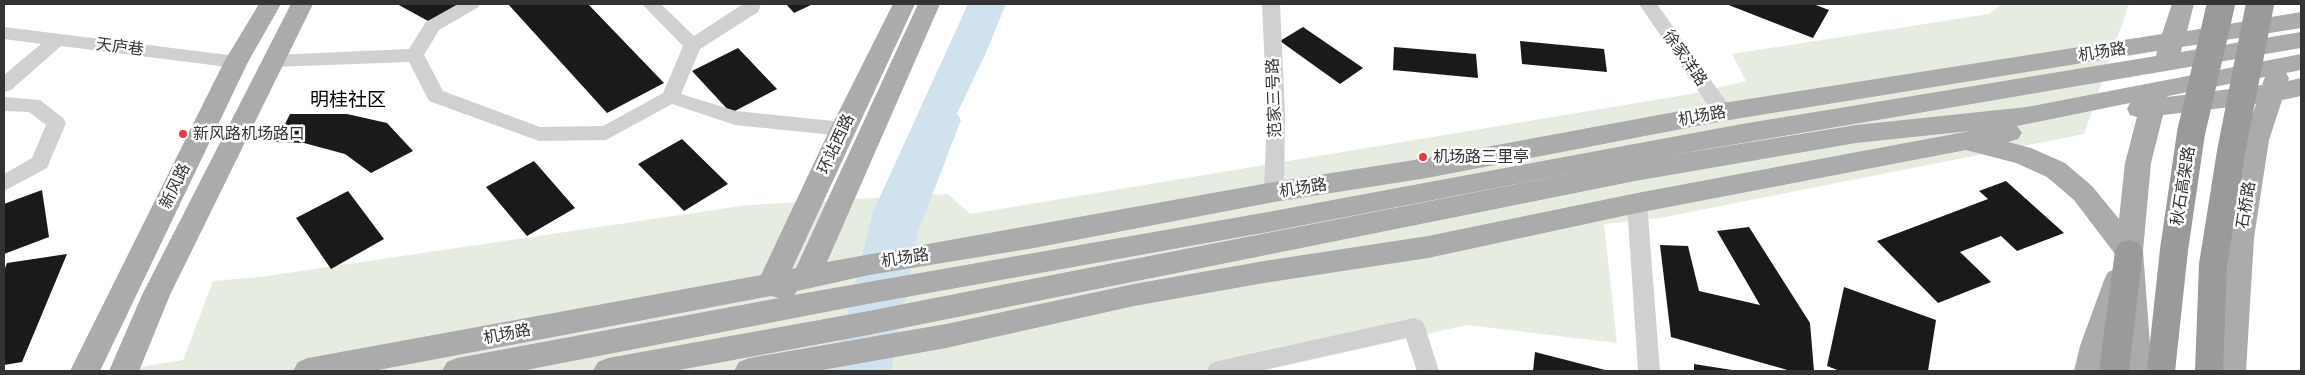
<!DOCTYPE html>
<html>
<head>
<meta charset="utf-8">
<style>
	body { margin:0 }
	#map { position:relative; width:2305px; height:375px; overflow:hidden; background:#fff; font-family:"Golos Text",sans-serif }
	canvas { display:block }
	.frame { position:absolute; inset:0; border:5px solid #333; pointer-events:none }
</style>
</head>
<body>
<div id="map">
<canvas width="2305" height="375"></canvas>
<div class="frame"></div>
</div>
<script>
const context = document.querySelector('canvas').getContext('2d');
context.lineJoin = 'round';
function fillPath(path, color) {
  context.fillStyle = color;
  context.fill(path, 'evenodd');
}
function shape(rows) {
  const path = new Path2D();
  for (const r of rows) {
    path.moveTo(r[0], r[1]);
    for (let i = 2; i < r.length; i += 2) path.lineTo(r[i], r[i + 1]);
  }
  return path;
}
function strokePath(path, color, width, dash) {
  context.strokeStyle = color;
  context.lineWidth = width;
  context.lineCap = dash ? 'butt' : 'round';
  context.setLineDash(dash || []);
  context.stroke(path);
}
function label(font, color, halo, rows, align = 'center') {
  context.font = font + ' "Golos Text","Noto Sans SC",sans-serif';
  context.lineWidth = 5;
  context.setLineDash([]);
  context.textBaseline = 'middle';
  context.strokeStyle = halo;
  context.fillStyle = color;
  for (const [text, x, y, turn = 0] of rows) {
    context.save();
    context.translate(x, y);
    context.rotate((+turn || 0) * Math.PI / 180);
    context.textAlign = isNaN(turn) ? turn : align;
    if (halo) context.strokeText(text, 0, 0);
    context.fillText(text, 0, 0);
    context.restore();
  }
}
const green = shape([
	[2002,4,2129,4,2084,134,1665,217,1604,224,1617,343,1467,325,1262,371,116,371,183,360,213,281,260,277,748,205,948,194,970,214,1691,94,1746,81,1732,54,1989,14]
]);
const water = shape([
	[968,4,1006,4,985,55,896,240,878,371,833,371,873,212]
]);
const canal = shape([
	[951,113,958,115,961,120,918,232,891,371,867,371,896,232,941,120,944,115,951,113]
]);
const building = shape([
	[397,4,466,4,428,21],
	[508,4,588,4,664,83,607,113],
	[786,4,813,4,794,13],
	[1726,4,1813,4,1829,10,1813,38],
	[1303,27,1363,68,1340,84,1280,41],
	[1520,41,1604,49,1607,72,1522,64],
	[1394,47,1476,54,1478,78,1393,70],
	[738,48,777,89,731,113,692,71],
	[290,114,347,114,387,123,413,151,371,173,345,154,304,143,276,142],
	[682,139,728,184,684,211,638,164],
	[534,161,575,208,527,236,486,187],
	[2006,181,2064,233,2017,251,2001,236,1960,252,1991,282,1938,303,1877,241,1988,199,1979,191],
	[42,190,49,237,4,254,4,204],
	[348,191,384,239,331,269,296,218],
	[1749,227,1810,323,1814,371,1791,371,1671,337,1660,245,1688,246,1699,291,1760,305,1717,231],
	[67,254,22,362,4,365,4,271,7,263],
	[1844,287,1936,320,1928,371,1840,371,1827,366],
	[1535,352,1609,371,1533,371],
	[1694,364,1732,370,1732,371,1694,371]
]);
const minor = shape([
	[458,4,480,4,477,8,439,30,424,55,443,91,540,127,603,126,663,93,683,46,642,4,661,4,694,36,743,4,761,4,758,12,700,49,681,94,736,111,843,122,850,124,853,129,850,134,843,136,735,125,672,104,606,140,539,141,429,101,409,62,273,67,267,65,264,61,267,57,273,55,409,49,426,22,458,4],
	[1262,4,1280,4,1285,113,1284,192,1281,197,1274,200,1267,197,1264,192,1267,113,1262,4],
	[1639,4,1657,4,1730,107,1732,112,1730,117,1723,119,1716,117,1639,4],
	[4,27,236,56,242,58,245,62,242,66,236,68,61,46,11,90,4,92,4,75,41,44,4,39,4,27],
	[4,97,40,100,63,118,66,123,47,168,4,191,4,174,32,158,46,125,29,112,4,111,4,97],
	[1637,195,1644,198,1647,203,1660,371,1638,371,1627,203,1630,198,1637,195],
	[1414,318,1422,321,1425,327,1439,371,1417,371,1406,338,1259,371,1207,371,1210,364,1218,361,1414,318]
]);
const major = shape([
	[259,4,281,4,248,62,100,371,70,371,224,62,259,4],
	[291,4,313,4,170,295,139,371,109,371,142,295,291,4],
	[893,4,915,4,792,269,796,268,918,4,940,4,827,262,1274,182,1427,158,1723,103,2162,34,2172,4,2194,4,2187,31,2301,12,2301,28,2182,47,2181,52,2301,32,2301,48,1660,157,1856,125,2027,107,2301,54,2301,70,2286,73,2289,78,2288,81,2301,78,2301,96,2282,100,2269,140,2254,238,2246,371,2216,371,2216,349,2226,238,2243,140,2256,104,2163,115,2151,163,2143,251,2152,371,2122,371,2119,318,2104,371,2074,371,2080,346,2104,280,2108,272,2116,269,2115,254,2074,200,2047,177,2016,163,1966,150,1637,213,1428,258,1264,283,1134,306,946,348,817,371,734,371,739,362,749,358,946,324,1134,284,1264,261,1428,236,1637,193,1970,131,1856,143,1635,181,858,337,674,371,593,371,598,362,608,358,858,313,1599,168,1268,232,862,305,521,371,442,371,447,362,457,358,779,298,771,296,373,371,293,371,298,362,308,358,761,275,830,129,893,4],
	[2157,51,2156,56,1742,124,1268,212,794,295,797,291,869,275,1034,248,1274,202,1427,178,1723,121,2157,51],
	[2265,77,2262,85,2167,97,2168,96,2265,77],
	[2130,103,2127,109,2130,115,2137,117,2125,163,2119,219,2092,186,2065,163,2031,148,2008,142,2018,139,2022,133,2017,126,2130,103]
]);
const highway = shape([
	[2129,240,2139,243,2143,251,2129,371,2099,371,2115,251,2119,243,2129,240]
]);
const highwayBridge = shape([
	[2161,371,2174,250,2191,133,2221,4],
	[2209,371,2213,265,2231,152,2260,4]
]);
const markers = [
	[183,134,5,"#e63946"],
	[1423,157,5,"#e63946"]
];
const streetNames = [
	["天庐巷",120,47,7],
	["机场路",2102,52,-9],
	["徐家洋路",1685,58,55],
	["范家三号路",1274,98,-92],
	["机场路",1702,116,-10],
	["环站西路",836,144,-65],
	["新风路",175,186,-64],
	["秋石高架路",2183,186,-81],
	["机场路",1303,188,-9],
	["石桥路",2246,205,-81],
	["机场路",905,258,-9],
	["机场路",507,334,-11]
];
const poiNames = [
	["新风路机场路口",193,134],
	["机场路三里亭",1433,157]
];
const quarterNames = [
	["明桂社区",348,100]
];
fillPath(green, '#e6ecdf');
fillPath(water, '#cfe2ee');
fillPath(canal, '#cfe2ee');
fillPath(building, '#1a1a1a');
fillPath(minor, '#d0d0d0');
fillPath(major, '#ababab');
fillPath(highway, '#9a9a9a');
strokePath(highwayBridge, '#9a9a9a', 28);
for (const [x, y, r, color] of markers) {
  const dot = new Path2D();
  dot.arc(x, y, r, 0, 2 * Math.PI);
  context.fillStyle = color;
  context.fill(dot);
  strokePath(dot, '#fff', 2);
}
label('16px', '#333', '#fff', streetNames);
label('16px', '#333', '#fff', poiNames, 'left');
label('19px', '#000', '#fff', quarterNames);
</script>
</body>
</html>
